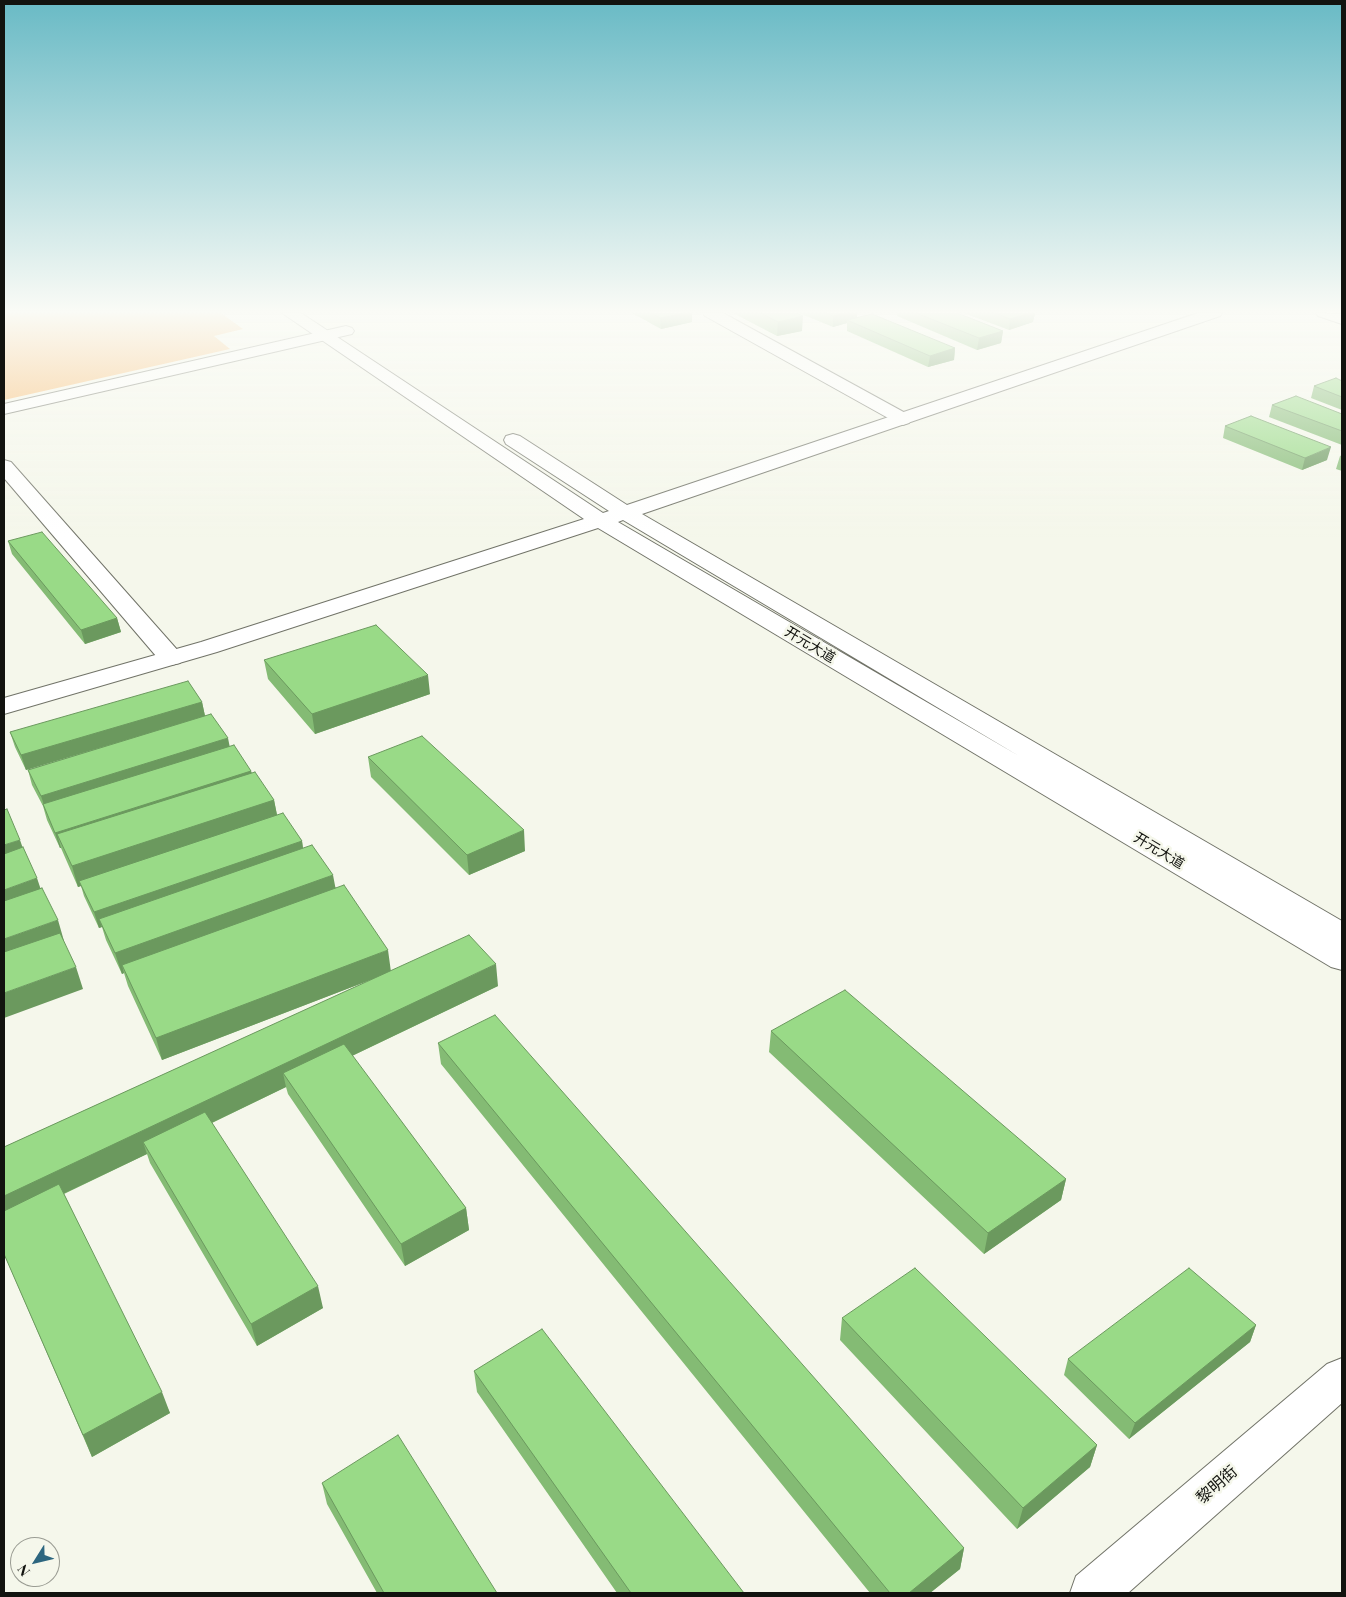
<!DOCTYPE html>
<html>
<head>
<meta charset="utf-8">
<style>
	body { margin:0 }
	#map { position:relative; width:1346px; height:1597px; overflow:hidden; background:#f5f7eb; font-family:"Playfair Display",serif }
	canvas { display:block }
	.frame { position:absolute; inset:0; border:5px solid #12130f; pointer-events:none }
	.north { position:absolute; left:10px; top:1537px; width:50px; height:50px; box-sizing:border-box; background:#f5f7eb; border:1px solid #9a9c93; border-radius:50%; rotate:234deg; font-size:14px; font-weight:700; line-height:20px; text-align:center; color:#12130f }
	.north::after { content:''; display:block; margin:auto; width:18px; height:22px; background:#2d667f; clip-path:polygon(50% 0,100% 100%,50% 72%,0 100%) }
</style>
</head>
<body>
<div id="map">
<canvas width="1346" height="1597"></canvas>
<div class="frame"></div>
<div class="north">N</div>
</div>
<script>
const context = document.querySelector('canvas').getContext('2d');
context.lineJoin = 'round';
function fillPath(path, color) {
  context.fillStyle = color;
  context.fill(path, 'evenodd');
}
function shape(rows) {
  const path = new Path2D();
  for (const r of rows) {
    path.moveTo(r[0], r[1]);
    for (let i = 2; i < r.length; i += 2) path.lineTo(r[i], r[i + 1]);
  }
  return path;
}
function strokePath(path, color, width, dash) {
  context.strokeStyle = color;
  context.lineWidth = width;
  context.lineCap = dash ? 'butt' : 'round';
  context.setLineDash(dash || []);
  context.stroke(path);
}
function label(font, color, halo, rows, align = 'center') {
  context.font = font + ' "Playfair Display","Noto Sans SC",serif';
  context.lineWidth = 5;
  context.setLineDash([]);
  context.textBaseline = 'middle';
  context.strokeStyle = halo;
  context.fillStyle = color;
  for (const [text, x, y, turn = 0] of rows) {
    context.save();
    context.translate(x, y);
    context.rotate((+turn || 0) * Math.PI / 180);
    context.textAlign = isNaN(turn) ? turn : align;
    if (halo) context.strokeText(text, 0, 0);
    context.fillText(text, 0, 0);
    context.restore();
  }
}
const green = shape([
	[4,313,221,313,243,329,214,336,230,349,4,400]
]);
const minor = shape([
	[703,313,723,313,909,415,912,419,909,423,903,425,897,423,705,316,703,313],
	[1316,313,1342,314,1342,324,1318,316,1316,313],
	[346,326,352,328,354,331,352,334,4,414,4,404,346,326],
	[4,460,11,462,180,653,183,658,180,663,171,665,162,663,4,478,4,460],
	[1342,1358,1342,1403,1128,1593,1070,1593,1076,1576,1327,1364,1342,1358]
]);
const major = shape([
	[282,313,301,313,603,513,609,511,506,444,504,440,506,436,513,434,520,436,627,505,1198,313,1222,313,1220,316,642,514,1342,921,1342,970,1331,967,598,528,217,652,4,714,4,698,201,642,584,519,282,313],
	[623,520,1019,756,618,522,623,520]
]);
const wall = shape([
	[632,313,692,313,692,322,661,329],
	[733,313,796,313,802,331,777,336],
	[799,313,857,313,857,318,955,348,954,360,928,367,847,331,847,323,833,327],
	[897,313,957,313,1003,331,1001,343,977,350,897,316],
	[964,313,1035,313,1033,322,1009,330],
	[1342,381,1342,410,1311,398,1314,386],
	[1272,405,1342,414,1342,445,1269,417],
	[1225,426,1327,460,1302,470,1223,438],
	[1342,455,1342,471,1336,469,1340,456],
	[8,541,117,618,121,632,85,644,12,554],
	[264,660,430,694,315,734,268,679],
	[202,702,205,716,229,747,251,771,252,773,274,800,277,815,302,841,303,848,336,888,391,971,498,986,352,1056,466,1208,469,1230,405,1266,288,1094,286,1087,212,1123,323,1308,257,1346,150,1163,147,1154,64,1194,170,1413,92,1457,4,1254,4,1147,378,977,162,1060,128,986,124,973,122,974,106,940,102,927,99,928,84,896,81,886,78,887,64,855,61,848,60,848,47,820,43,806,32,785,28,770,118,742,26,770,15,747,10,732],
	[368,757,525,851,469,875,371,777],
	[771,1031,1066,1179,1061,1200,984,1254,769,1052],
	[438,1043,964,1548,960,1569,930,1593,870,1593,441,1064],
	[842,1318,1097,1445,1090,1467,1017,1529,840,1340],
	[1256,1325,1250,1342,1129,1439,1064,1375,1068,1359],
	[474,1371,744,1593,617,1593,477,1392],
	[322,1483,497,1593,377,1593,327,1504]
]);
const shadedWall = shape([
	[685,313,692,313,692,322,661,329,660,318],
	[845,313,857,313,857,320,847,320,847,323,833,327,833,316],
	[1029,313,1035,313,1033,322,1009,330,1010,319],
	[803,316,802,331,777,336,778,322],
	[1003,331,1001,343,977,350,979,338],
	[955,348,954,360,928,367,930,356],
	[1331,447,1327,460,1302,470,1305,458],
	[117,618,121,632,85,644,81,630],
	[428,675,430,694,315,734,312,714],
	[202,702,205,716,26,770,21,755],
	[228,738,231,753,46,811,41,796],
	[251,771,254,786,57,834,61,848,60,848,55,833],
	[274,800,278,820,79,881,81,886,78,887,72,866],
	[524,830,525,851,469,875,467,855],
	[20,840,27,860,4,868,4,845],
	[302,841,304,857,99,919,102,927,99,928,94,912],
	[333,875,337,896,122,965,124,973,122,974,115,953],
	[37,878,44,899,4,913,4,890],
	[58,920,64,941,4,963,4,939],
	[388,950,391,972,162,1060,156,1038],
	[496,964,498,986,291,1085,283,1073,286,1087,149,1153,143,1142,147,1154,4,1222,4,1196],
	[76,967,83,989,4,1018,4,993],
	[1066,1179,1061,1200,984,1254,988,1233],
	[466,1208,469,1230,405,1266,401,1244],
	[318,1286,323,1308,257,1346,251,1324],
	[1256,1325,1250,1342,1129,1439,1135,1423],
	[162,1392,170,1413,92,1457,83,1435],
	[1097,1445,1090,1467,1017,1529,1023,1508],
	[964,1548,960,1569,930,1593,909,1593]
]);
const building = shape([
	[651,313,685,313,660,318,651,313],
	[761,313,796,313,803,316,778,322,761,313],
	[826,313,845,313,833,316,826,313],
	[916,313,957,313,1003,331,979,338,916,313],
	[995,313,1029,313,1010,319,995,313],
	[872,314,955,348,930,356,847,320,872,314],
	[1336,378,1342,381,1342,397,1314,386,1336,378],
	[1296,396,1342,414,1342,431,1272,405,1296,396],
	[1251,416,1331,447,1305,458,1225,426,1251,416],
	[42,532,117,618,81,630,8,541,42,532],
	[376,625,428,675,312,714,264,660,376,625],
	[188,681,202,702,21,755,10,732,188,681],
	[211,714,228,738,41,796,28,770,211,714],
	[422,736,524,830,467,855,368,757,422,736],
	[234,745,251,771,55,833,43,804,234,745],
	[255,772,274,800,72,866,57,834,255,772],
	[7,809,20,840,4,845,4,810,7,809],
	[283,813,302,841,94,912,79,881,283,813],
	[312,845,333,875,115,953,99,919,312,845],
	[23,847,37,878,4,890,4,854,23,847],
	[344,885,388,950,156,1038,122,965,344,885],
	[42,888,58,920,4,939,4,901,42,888],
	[60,933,76,967,4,993,4,952,60,933],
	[469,935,496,964,4,1196,4,1147,469,935],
	[845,990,1066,1179,988,1233,771,1031,845,990],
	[495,1015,964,1548,909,1593,890,1593,438,1043,495,1015],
	[344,1044,466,1208,401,1244,283,1073,344,1044],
	[205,1112,318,1286,251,1324,143,1142,205,1112],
	[59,1184,162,1392,83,1435,4,1254,4,1211,59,1184],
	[915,1268,1097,1445,1023,1508,842,1318,915,1268],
	[1189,1268,1256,1325,1135,1423,1068,1359,1189,1268],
	[542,1329,744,1593,631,1593,474,1371,542,1329],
	[398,1435,497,1593,384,1593,322,1483,398,1435]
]);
const streetNames = [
	["开元大道",810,645,31],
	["开元大道",1159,851,31]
];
const nearStreetnames = [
	["黎明街",1217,1485,-41]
];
fillPath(green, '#f8b86a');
strokePath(minor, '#717368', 2);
strokePath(major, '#717368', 2);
fillPath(minor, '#fff');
fillPath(major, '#fff');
fillPath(wall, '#84bb74');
fillPath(shadedWall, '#6b995e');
fillPath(building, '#99da87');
strokePath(building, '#6b995e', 1);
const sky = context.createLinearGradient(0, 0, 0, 537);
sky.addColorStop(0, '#69bac5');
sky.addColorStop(0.58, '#fafbf6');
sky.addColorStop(1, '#fafbf600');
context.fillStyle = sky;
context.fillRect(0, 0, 1346, 537);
label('14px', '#12130f', '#f5f7eb', streetNames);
label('16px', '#12130f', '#f5f7eb', nearStreetnames);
</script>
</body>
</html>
